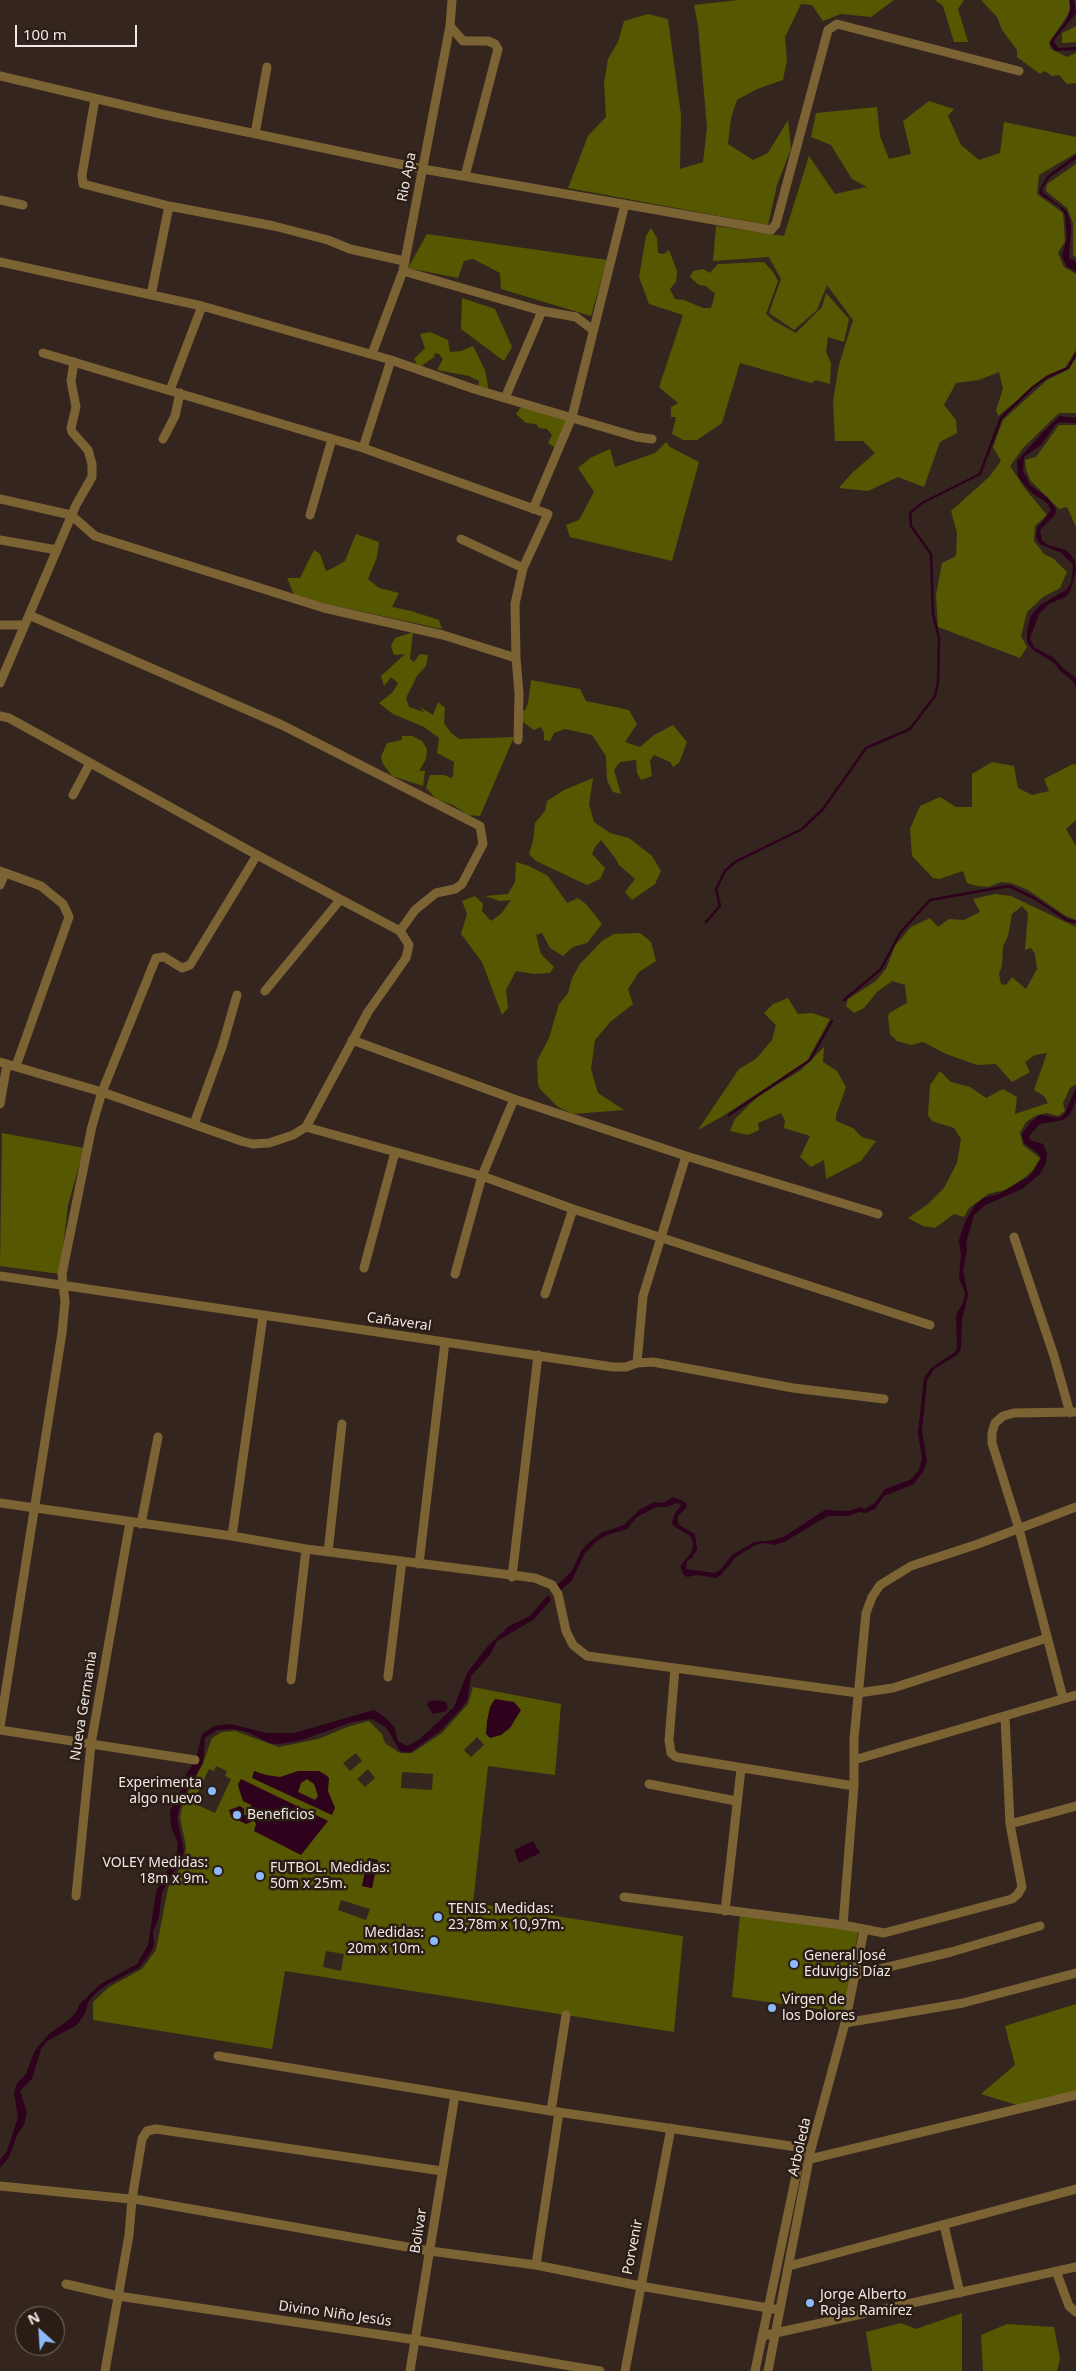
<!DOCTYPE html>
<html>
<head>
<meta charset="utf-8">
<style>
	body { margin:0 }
	#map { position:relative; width:1076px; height:2371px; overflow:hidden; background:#34261f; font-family:"Noto Sans",sans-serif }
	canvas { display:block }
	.north { position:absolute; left:15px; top:2306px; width:50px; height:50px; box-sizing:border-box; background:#2a1d16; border:1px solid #7a6e68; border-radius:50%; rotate:334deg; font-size:14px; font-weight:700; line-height:20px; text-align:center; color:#f1e8e3 }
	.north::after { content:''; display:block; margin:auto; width:18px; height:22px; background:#8bb9fc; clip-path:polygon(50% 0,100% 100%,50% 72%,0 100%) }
	.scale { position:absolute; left:15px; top:25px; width:122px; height:22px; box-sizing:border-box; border:2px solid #f1e8e3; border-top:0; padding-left:6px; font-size:15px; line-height:18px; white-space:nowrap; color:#f1e8e3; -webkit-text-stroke:4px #2a1d16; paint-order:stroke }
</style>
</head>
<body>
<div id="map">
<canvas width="1076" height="2371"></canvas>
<div class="north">N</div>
<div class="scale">100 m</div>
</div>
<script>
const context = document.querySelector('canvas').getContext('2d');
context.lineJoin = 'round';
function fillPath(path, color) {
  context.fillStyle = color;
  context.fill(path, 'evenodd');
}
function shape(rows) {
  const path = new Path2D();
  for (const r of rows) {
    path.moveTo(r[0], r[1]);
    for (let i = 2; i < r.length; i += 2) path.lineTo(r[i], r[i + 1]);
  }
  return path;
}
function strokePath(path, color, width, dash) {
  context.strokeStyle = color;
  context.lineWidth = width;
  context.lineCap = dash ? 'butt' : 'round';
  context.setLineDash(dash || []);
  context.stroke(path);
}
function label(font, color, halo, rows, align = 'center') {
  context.font = font + ' "Noto Sans",sans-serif';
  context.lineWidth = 5;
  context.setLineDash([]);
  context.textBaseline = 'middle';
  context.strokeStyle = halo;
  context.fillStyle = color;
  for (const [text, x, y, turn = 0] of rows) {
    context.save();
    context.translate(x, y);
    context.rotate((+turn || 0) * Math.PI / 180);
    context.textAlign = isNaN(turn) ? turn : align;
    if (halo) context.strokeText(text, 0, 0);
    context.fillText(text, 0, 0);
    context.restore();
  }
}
const green = shape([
	[739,0,894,0,871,17,841,14,823,21,812,5,801,4,785,37,787,60,783,80,757,89,737,100,731,118,728,144,753,160,768,153,788,120,791,149,777,185,768,225,568,188,588,136,606,117,604,83,608,59,618,42,624,21,648,14,668,19,681,115,680,169,703,162,707,127,698,26,694,5],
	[935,0,964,0,958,9,968,42,954,42,943,6],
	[981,0,1069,0,1070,9,1067,16,1049,43,1051,49,1067,57,1076,53,1076,83,1067,84,1059,75,1052,76,1045,71,1040,74,1017,57,1017,50,1002,30,997,17],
	[1076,26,1076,42,1062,43,1062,33],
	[929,101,954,109,948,116,961,145,979,160,1000,153,1004,122,1076,137,1076,153,1039,175,1037,194,1063,213,1065,241,1058,253,1064,267,1076,274,1076,350,1065,368,1047,376,998,416,996,410,1003,389,999,372,979,380,956,383,944,405,956,420,957,433,940,442,924,487,898,477,868,491,839,488,852,473,875,453,863,441,835,441,833,401,839,365,853,320,827,285,817,310,794,330,769,313,781,279,769,257,713,261,716,226,784,236,809,156,835,194,867,187,852,179,831,145,811,137,816,113,877,107,880,136,889,159,911,154,903,121],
	[1076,164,1076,257,1073,255,1073,223,1067,208,1046,191,1047,184],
	[651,228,657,238,658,253,664,254,669,250,677,271,676,282,670,289,675,299,684,300,703,308,711,308,715,294,706,286,699,285,690,277,693,271,703,269,710,273,718,264,764,262,773,272,778,281,766,314,774,321,796,333,822,307,826,293,849,319,844,342,828,337,826,352,831,363,830,384,816,380,811,383,740,363,722,423,697,440,683,440,672,434,676,417,671,417,671,407,678,403,659,387,683,315,649,304,639,277,646,236],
	[427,234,607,260,591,316,501,289,500,273,473,259,464,261,458,278,408,268],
	[462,298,495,309,512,347,504,361,461,329],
	[430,332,448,340,450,352,461,351,473,346,485,370,489,391,477,391,479,381,469,376,437,370,443,359,439,354,435,353,434,357,419,368,414,359,425,348,420,334],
	[1076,358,1076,413,1059,413,1023,448,1010,466,1026,490,1047,515,1035,526,1034,541,1044,554,1054,559,1067,572,1060,588,1043,597,1027,612,1021,636,1027,647,1020,658,938,627,936,595,942,563,956,556,957,533,951,511,989,477,1001,461,993,447,1003,420,1047,380,1067,370],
	[521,407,571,418,557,449,548,443,552,435,547,429,539,428,536,424,526,423,516,414],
	[1059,425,1076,425,1076,527,1067,507,1059,509,1030,480,1026,469,1025,460,1036,457],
	[666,442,670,447,699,462,672,561,570,537,566,525,579,520,594,492,578,468,590,458,610,449,615,467,655,453],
	[356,534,379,542,377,557,368,579,379,588,399,593,392,607,411,611,439,620,442,629,295,597,287,578,300,578,314,550,320,554,326,571,333,568,345,561],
	[413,632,410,659,414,662,420,654,428,655,426,666,417,676,406,698,409,707,424,712,420,707,433,715,438,702,445,708,444,723,451,733,459,739,514,737,480,816,468,815,453,805,436,799,426,788,430,775,444,775,451,778,453,776,454,762,437,753,439,738,424,727,393,714,379,703,393,692,398,683,391,677,384,686,381,676,405,654,394,655,391,646,395,638],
	[531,680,580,689,586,701,629,710,637,724,625,742,640,747,654,735,673,725,687,742,679,763,673,767,670,762,654,755,650,761,652,776,641,780,637,773,636,760,620,762,614,770,621,794,613,792,607,780,606,756,592,735,565,729,554,733,550,741,544,740,544,733,541,727,534,730,520,720,520,712,525,710,528,703],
	[402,736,412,736,422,741,427,749,426,759,419,771,425,771,423,786,392,776,383,764,381,757,387,743,402,740],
	[992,762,1014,766,1018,788,1032,795,1049,791,1044,779,1073,764,1076,765,1076,820,1066,829,1076,846,1076,920,1066,916,1028,890,1011,883,1001,882,988,887,977,886,967,883,963,871,939,879,933,878,912,856,910,829,920,806,940,797,956,807,972,807,972,774],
	[593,778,589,804,594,822,610,833,629,838,652,856,661,871,655,884,632,900,625,892,635,879,619,865,616,859,601,840,595,847,592,854,605,868,600,879,587,885,536,861,529,854,533,841,535,823,545,811,547,801,564,790],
	[516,862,529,866,548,876,567,903,578,898,587,905,602,924,587,943,573,947,563,956,550,948,542,933,536,935,541,954,554,967,550,973,534,974,516,971,506,990,508,1008,502,1015,482,962,461,934,467,914,462,901,475,896,483,904,482,911,491,921,501,914,511,900,500,901,485,896,508,894,515,882],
	[995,894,1011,896,1076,927,1076,1084,1070,1088,1063,1103,1065,1111,1058,1116,1047,1113,1037,1115,1026,1122,1020,1133,1023,1145,1040,1158,1033,1170,1024,1178,1005,1190,988,1194,969,1208,964,1217,954,1214,935,1228,923,1226,908,1218,928,1204,944,1188,957,1163,961,1139,954,1128,932,1121,928,1115,930,1085,940,1071,951,1082,970,1087,986,1098,1003,1089,1017,1097,1015,1114,1048,1103,1044,1096,1034,1090,1047,1053,1035,1055,1025,1062,1030,1072,1012,1082,996,1064,977,1065,946,1054,923,1042,911,1045,897,1041,890,1034,888,1017,889,1013,907,1003,905,985,892,981,877,992,864,1008,854,1013,846,1006,848,999,876,981,886,969,895,946,911,927,930,918,938,927,949,919,964,920,980,912,973,899],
	[1022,906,1028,913,1025,950,1031,948,1035,954,1037,969,1026,989,1012,977,1006,985,1001,984,999,974,1002,966,1003,946,1008,936,1012,914],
	[640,933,651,942,656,961,639,972,628,989,633,1004,610,1022,595,1040,591,1069,598,1093,624,1110,573,1114,558,1107,540,1089,538,1084,537,1061,549,1038,559,1004,568,993,572,978,580,964,602,941,614,934],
	[788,998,798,1014,812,1013,830,1019,807,1061,723,1116,698,1130,739,1069,756,1059,772,1040,776,1025,764,1013,773,1004],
	[824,1047,823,1062,837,1071,846,1087,836,1115,836,1121,853,1128,862,1137,876,1141,861,1161,826,1179,824,1160,811,1167,800,1157,810,1136,784,1128,785,1121,781,1113,758,1123,759,1130,748,1135,730,1131,735,1119,757,1097,801,1070],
	[2,1133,84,1148,68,1205,60,1274,0,1266],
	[473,1687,561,1704,555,1775,488,1766,473,1903,683,1936,674,2032,285,1971,272,2049,93,2020,93,2002,109,1987,142,1969,156,1950,168,1888,184,1862,186,1846,180,1818,183,1802,203,1763,212,1738,222,1732,235,1731,279,1747,318,1739,350,1726,369,1721,382,1734,385,1743,400,1753,412,1753,442,1733,468,1704],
	[477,1737,484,1745,471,1757,464,1750],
	[356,1753,362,1761,350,1771,343,1763],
	[216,1766,227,1771,225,1776,231,1779,215,1813,193,1803,209,1769,214,1771],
	[368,1769,375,1778,365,1787,357,1779],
	[402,1772,433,1774,432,1790,401,1788],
	[368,1858,377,1860,371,1888,362,1886],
	[341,1900,370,1909,366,1920,338,1910],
	[326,1951,344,1954,341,1971,323,1967],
	[740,1914,858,1931,846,2013,732,1997],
	[1076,2004,1076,2099,1033,2110,981,2094,1015,2065,1005,2026],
	[962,2313,962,2371,872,2371,866,2332,901,2323,916,2329],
	[1007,2324,1054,2327,1060,2358,1057,2371,983,2371,981,2335]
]);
const water = shape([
	[1070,0,1074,0,1076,13,1055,39,1054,42,1058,48,1076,47,1076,50,1055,51,1050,43,1051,40,1066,21,1070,11],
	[1076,155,1076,159,1049,178,1042,189,1043,193,1067,211,1071,226,1069,258,1076,262,1076,271,1067,267,1062,256,1067,238,1065,215,1060,207,1041,195,1039,191,1047,176],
	[1060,416,1076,418,1076,423,1060,422,1056,424,1041,445,1024,457,1023,471,1030,485,1048,498,1056,509,1055,515,1040,530,1042,540,1048,545,1066,550,1070,554,1075,561,1076,571,1070,592,1065,597,1049,604,1039,614,1030,638,1034,647,1054,658,1064,669,1076,678,1076,687,1073,681,1059,670,1054,663,1033,650,1027,642,1027,630,1031,616,1040,605,1066,590,1071,583,1073,565,1061,553,1040,544,1036,537,1037,528,1051,510,1047,503,1032,493,1022,482,1018,476,1017,461,1044,431],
	[1076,1088,1076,1100,1070,1114,1063,1120,1040,1124,1029,1136,1030,1140,1043,1144,1047,1153,1046,1164,1039,1175,1022,1189,985,1205,974,1215,966,1243,967,1250,963,1270,968,1295,962,1320,961,1349,957,1355,934,1369,927,1380,922,1431,927,1461,924,1470,914,1484,884,1496,875,1509,865,1513,859,1512,848,1516,828,1516,784,1542,774,1545,764,1543,755,1545,736,1557,721,1575,716,1578,697,1575,687,1577,683,1574,680,1566,691,1553,693,1547,692,1539,689,1535,675,1527,672,1523,674,1515,681,1505,678,1503,666,1507,656,1507,637,1517,627,1529,607,1535,597,1541,585,1553,572,1580,559,1592,556,1586,572,1571,581,1551,586,1545,601,1533,624,1525,639,1510,654,1502,663,1503,674,1497,686,1503,687,1507,678,1516,678,1521,679,1525,695,1534,697,1549,693,1557,687,1561,686,1569,715,1573,721,1569,732,1555,754,1542,774,1540,785,1536,825,1510,849,1511,860,1507,864,1509,875,1503,885,1489,910,1480,919,1470,922,1458,918,1433,924,1378,931,1368,955,1352,957,1348,956,1315,963,1303,965,1293,959,1278,961,1255,959,1240,965,1222,975,1205,984,1198,999,1194,1030,1176,1041,1159,1038,1153,1024,1143,1022,1134,1031,1122,1040,1115,1059,1118,1064,1115],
	[548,1595,551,1600,533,1620,497,1641,490,1655,471,1676,467,1701,459,1711,440,1731,409,1753,400,1751,386,1727,372,1719,352,1722,299,1741,278,1744,269,1743,250,1733,234,1729,217,1730,205,1738,203,1763,182,1799,177,1818,184,1851,182,1859,162,1892,159,1917,153,1932,154,1945,151,1952,139,1968,106,1985,95,1994,88,2002,86,2012,77,2025,47,2041,41,2049,32,2079,20,2091,27,2112,24,2125,18,2133,9,2157,0,2168,0,2160,7,2151,18,2117,14,2093,17,2083,26,2074,34,2052,40,2044,49,2034,69,2020,77,2011,79,2005,99,1985,137,1964,148,1945,156,1892,177,1852,178,1843,171,1827,170,1811,180,1792,186,1774,196,1760,202,1734,214,1726,230,1724,267,1733,294,1733,374,1710,385,1717,394,1727,398,1741,407,1746,420,1739,454,1707,467,1673,487,1647,509,1626,530,1616],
	[495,1699,514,1702,521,1710,510,1728,501,1735,490,1738,486,1734,487,1721,490,1707],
	[434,1700,446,1702,448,1708,446,1711,433,1714,427,1705,428,1702],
	[254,1771,266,1775,280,1777,298,1771,319,1771,326,1775,329,1778,328,1791,335,1808,332,1815,252,1778],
	[307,1779,314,1784,318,1796,315,1800,298,1792,301,1783],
	[241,1779,328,1821,301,1855,254,1831,256,1824,252,1817,251,1805,243,1801,239,1789,238,1784],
	[240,1806,244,1809,244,1815,251,1816,251,1822,246,1824,231,1817,229,1810],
	[533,1841,540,1853,519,1863,514,1850],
	[368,1858,378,1860,372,1888,362,1886]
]);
const stream = shape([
	[706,922,720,906,716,889,725,871,735,862,802,829,823,809,866,748,910,729,935,696,938,682,939,638,933,614,931,554,911,526,910,513,922,503,980,474,1001,418,1032,388,1047,377,1068,368,1076,354],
	[844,1000,881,969,900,933,930,900,1009,886,1034,898,1067,920,1076,922],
	[729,1115,810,1060,832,1021]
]);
const minor = shape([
	[450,26,463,41,488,41,495,44,498,49,465,176],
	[0,76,161,114,423,169,771,230,776,224,828,30,837,24,1019,71],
	[95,99,82,175,83,184,169,206,274,226,328,240,350,249,404,261],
	[255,134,267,67],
	[0,200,23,205],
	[0,262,202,306,391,360,474,389,637,437,652,439],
	[403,271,542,311,505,398],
	[151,295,169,206],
	[542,311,576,317,593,330],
	[43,353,363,448,548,514,523,568,515,604,516,658,519,693,518,740],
	[372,354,403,271,450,26,452,0],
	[170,390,202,306],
	[163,439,175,416,180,393],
	[363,448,391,360],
	[0,499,71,515,95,536,324,608,443,635,516,658],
	[533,509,572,417,625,204],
	[310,515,332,439],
	[461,539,523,568],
	[0,540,57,550],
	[29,615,282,725,480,826,483,844,462,884,455,889,436,893,415,910,400,931],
	[0,625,25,625],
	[0,683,76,505,92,477,92,464,88,450,72,432,71,428,76,407,71,381,74,362],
	[0,716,9,718,257,855,400,931,409,945,406,958,368,1012,306,1127,293,1135,269,1143,253,1144,241,1141,102,1092,0,1062],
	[73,795,90,763],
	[0,871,41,886,63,904,69,917,16,1066],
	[0,885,5,873],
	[265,991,340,900],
	[352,1040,514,1099,686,1156,878,1214],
	[0,1104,7,1064],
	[194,1124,222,1047,237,995],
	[306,1127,482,1176,573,1209,930,1325],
	[1014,1237,1054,1356,1070,1413],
	[364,1268,395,1152],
	[455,1274,482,1176,514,1099],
	[0,1276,613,1367,626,1367,637,1363,653,1362,793,1388,884,1399],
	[545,1294,573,1209],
	[637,1363,643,1296,686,1156],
	[0,1503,232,1536,306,1549,535,1578,552,1585,558,1594,566,1631,573,1645,587,1656,858,1693,893,1688,1047,1638],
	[141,1524,158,1437],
	[232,1536,263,1316],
	[328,1552,342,1424],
	[419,1564,445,1342],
	[512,1577,538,1355],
	[675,1668,669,1740,671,1753,676,1757,854,1786],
	[388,1677,402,1561],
	[291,1680,306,1549],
	[1063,1698,1019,1529,992,1443,992,1433,995,1423,1003,1416,1014,1413,1076,1412],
	[0,1727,62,1333,65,1302,62,1274,92,1126,102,1092,156,958,164,957,182,968,190,965,257,855],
	[0,1730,195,1760],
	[854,1760,1076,1695],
	[649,1784,736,1801],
	[1010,1824,1076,1806],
	[76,1896,91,1744,130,1522],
	[624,1897,843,1925,884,1933,1012,1899,1018,1894,1022,1887,1010,1824,1005,1717],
	[725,1911,741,1769],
	[843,1925,854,1786,854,1739,866,1613,872,1597,880,1585,911,1566,978,1544,1076,1507],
	[855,1975,951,1952,1040,1926],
	[845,2023,963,2003,1076,1973],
	[218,2056,551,2111,811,2149],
	[551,2111,566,2015],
	[810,2159,1076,2095],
	[0,2186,140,2200,430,2251,536,2265,640,2286,780,2310],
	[944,2225,960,2293],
	[536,2265,559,2112],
	[789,2266,1076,2189],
	[1056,2271,1069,2306,1076,2312],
	[66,2284,118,2296,416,2340,600,2371],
	[762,2336,1076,2267],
	[105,2371,129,2235,132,2199,142,2139,147,2131,156,2129,442,2171],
	[410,2371,455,2095],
	[625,2371,671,2128],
	[755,2371,802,2147],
	[768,2371,811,2149,845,2023,864,1930]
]);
const markers = [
	[212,1791,5,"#8bb9fc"],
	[237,1815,5,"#8bb9fc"],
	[218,1871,5,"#8bb9fc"],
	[260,1876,5,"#8bb9fc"],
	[438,1917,5,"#8bb9fc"],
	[434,1941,5,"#8bb9fc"],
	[794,1964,5,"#8bb9fc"],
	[772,2008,5,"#8bb9fc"],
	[810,2303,5,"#8bb9fc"]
];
const streetNames = [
	["Rio Apa",407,177,-79],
	["Cañaveral",399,1322,8],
	["Nueva Germania",84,1706,-81],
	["Arboleda",800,2147,-77],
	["Bolivar",419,2231,-81],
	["Porvenir",633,2247,-79],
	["Divino Niño Jesús",335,2314,8]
];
const poiNames = [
	["Experimenta",202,1783,"right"],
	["algo nuevo",202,1799,"right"],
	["Beneficios",247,1815],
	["VOLEY Medidas:",208,1863,"right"],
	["18m x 9m.",208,1879,"right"],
	["FUTBOL. Medidas:",270,1868],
	["50m x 25m.",270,1884],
	["TENIS. Medidas:",448,1909],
	["23,78m x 10,97m.",448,1925],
	["Medidas:",424,1933,"right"],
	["20m x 10m.",424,1949,"right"],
	["General José",804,1956],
	["Eduvigis Díaz",804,1972],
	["Virgen de",782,2000],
	["los Dolores",782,2016],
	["Jorge Alberto",820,2295],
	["Rojas Ramírez",820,2311]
];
fillPath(green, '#555800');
fillPath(water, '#2e011c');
strokePath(stream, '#2e011c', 2.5);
strokePath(minor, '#7c6333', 9);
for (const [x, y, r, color] of markers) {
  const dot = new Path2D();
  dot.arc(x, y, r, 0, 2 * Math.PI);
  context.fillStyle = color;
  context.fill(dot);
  strokePath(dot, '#2a1d16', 2);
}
label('14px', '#f1e8e3', '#2a1d16', streetNames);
label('14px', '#f1e8e3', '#2a1d16', poiNames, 'left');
</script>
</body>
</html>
